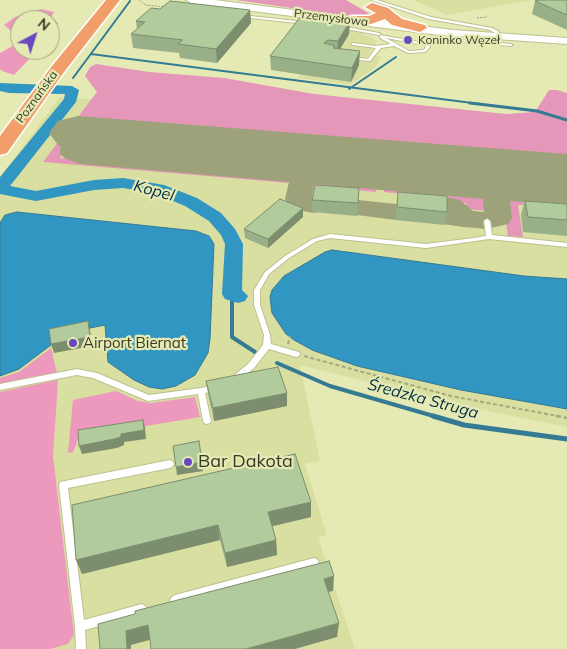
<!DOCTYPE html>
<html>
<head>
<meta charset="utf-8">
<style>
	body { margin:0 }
	#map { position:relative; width:567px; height:649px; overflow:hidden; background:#e5eab5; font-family:Mulish,sans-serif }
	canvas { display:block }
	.north { position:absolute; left:10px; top:10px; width:50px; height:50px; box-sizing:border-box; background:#e5eab5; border:1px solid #a0a37b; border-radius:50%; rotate:40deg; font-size:14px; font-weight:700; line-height:20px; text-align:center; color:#383924 }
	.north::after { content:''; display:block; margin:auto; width:18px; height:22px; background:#6b48c1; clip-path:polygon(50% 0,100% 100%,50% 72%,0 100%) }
</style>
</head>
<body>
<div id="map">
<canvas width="567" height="649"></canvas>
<div class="north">N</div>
</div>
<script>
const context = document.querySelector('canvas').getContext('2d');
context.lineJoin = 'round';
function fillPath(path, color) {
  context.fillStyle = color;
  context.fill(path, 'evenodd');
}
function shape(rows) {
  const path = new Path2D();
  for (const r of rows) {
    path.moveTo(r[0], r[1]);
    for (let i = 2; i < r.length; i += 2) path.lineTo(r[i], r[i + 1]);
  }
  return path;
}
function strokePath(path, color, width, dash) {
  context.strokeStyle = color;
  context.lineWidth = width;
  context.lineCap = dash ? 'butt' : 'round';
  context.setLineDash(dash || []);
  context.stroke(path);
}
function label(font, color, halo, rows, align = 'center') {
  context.font = font + ' Mulish,sans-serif';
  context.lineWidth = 4.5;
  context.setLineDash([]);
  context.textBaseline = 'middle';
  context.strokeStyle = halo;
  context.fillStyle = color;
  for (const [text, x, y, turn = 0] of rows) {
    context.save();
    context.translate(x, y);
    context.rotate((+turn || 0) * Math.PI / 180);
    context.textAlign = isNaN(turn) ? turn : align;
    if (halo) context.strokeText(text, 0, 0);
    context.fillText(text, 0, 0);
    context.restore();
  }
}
const built = shape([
	[413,0,533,0,447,15],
	[330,27,356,30,377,41,369,55,381,57,376,67,350,85,298,78],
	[60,97,567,136,567,427,478,409,300,365,320,461,305,464,327,535,318,537,355,649,0,649,0,177]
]);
const green = shape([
	[236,0,346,0,370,14,354,17],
	[96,64,149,72,224,78,314,94,506,114,535,112,549,90,557,90,567,93,567,166,72,125,97,92,85,76,90,67],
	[62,137,71,142,60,158,287,177,289,183,43,162],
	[90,140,482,172,489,176,490,186,486,188,81,153,77,148,81,142],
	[505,174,567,179,567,195,506,190,501,187,500,177],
	[317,180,373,185,377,187,376,192,356,190,355,193,311,189,312,187,335,189,313,185],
	[389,186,486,195,491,197,492,209,488,211,467,209,466,203,404,198,403,194,384,192,384,188],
	[507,196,525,200,526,205,518,205,523,237,508,236,503,203,507,203,503,198]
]);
const forest = shape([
	[41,9,54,12,50,19,58,23,50,37,50,20,20,20,20,38,4,25,15,17],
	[20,42,20,50,38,50,14,75,2,71,0,69,0,53],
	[51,348,57,373,0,384,0,378,19,372],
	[58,380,53,456,74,635,68,644,50,649,0,649,0,392],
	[116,391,138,401,151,403,195,397,200,417,79,437,73,452,68,453,73,400]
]);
const water = shape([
	[17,212,196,231,209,236,214,244,210,339,208,353,195,375,176,386,162,389,149,387,134,380,108,362,105,325,90,328,88,322,52,329,51,345,19,369,0,376,0,223,5,215,17,212],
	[332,250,524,276,567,279,567,409,461,390,357,366,312,350,294,340,286,334,272,313,270,297,272,290,284,276,325,252,332,250]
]);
const streamFar3 = shape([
	[91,54,480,104],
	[73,78,130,1],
	[349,89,396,57]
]);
const streamFar2 = shape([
	[470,103,537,111,567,120]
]);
const streamFar1 = shape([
	[232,294,232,337,255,352],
	[277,363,330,386,437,417]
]);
const stream = shape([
	[433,416,464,425,567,439]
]);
const river = shape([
	[0,83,72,86,79,90,76,102,10,186,36,191,94,180,123,178,164,185,197,198,221,213,235,229,243,244,242,290,248,296,245,301,238,303,225,299,222,294,225,244,221,235,209,221,185,206,154,193,123,188,94,190,36,201,0,194,0,177,64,99,65,94,9,93,0,91,0,83]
]);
const taxiway = shape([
	[96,128,104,130,108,135,104,140,88,144,84,150,482,183,481,167,484,162,493,160,502,162,505,167,508,185,567,190,567,206,510,201,512,218,508,224,487,229,463,227,437,223,433,217,436,213,410,209,406,203,410,197,419,195,451,198,460,200,473,211,484,212,483,199,314,184,312,197,322,199,326,205,322,211,313,213,294,209,289,205,285,199,289,182,80,164,64,158,60,153,60,147,72,133,96,128],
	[358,200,396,204,406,206,409,212,406,218,396,220,349,214,345,208,349,202,358,200]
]);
const runway = shape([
	[78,116,567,154,567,192,78,150,58,145,49,133,58,121,78,116]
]);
const pathFar2 = shape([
	[139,0,145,5,165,7],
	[477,18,487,17]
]);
const pathFar1 = shape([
	[288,344,290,336],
	[304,356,451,396,563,417]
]);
const path = shape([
	[556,416,567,418]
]);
const lane = shape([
	[371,0,377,0,431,17,492,28,498,31,501,37,498,38,495,33,490,30,429,19,371,0],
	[241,15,306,22,308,23,306,24,242,17,240,16,241,15],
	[341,26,379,33,381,34,379,35,340,28,340,26,341,26],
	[380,35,425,43,449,39,511,44,513,45,511,46,449,41,428,45,430,47,425,52,408,53,394,46,381,48,370,61,349,59,348,58,350,57,368,59,376,48,353,45,351,44,352,43,376,46,391,44,380,38,380,35],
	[386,38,424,45,426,47,424,50,409,51,386,38],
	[487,219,490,221,492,235,567,243,567,247,489,239,426,248,330,238,317,241,289,258,269,274,260,290,260,305,270,335,271,344,299,352,300,354,299,356,296,357,269,349,254,368,238,381,232,381,231,379,232,377,248,364,263,345,264,335,254,305,254,290,265,272,285,256,313,239,330,234,426,244,474,238,486,236,484,221,487,219],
	[77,369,97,373,149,395,201,388,214,385,217,386,218,388,217,390,205,393,211,421,210,423,207,424,204,423,203,421,198,394,148,401,93,378,77,375,0,390,0,384,77,369],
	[170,460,173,462,174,464,173,466,170,468,68,488,84,620,142,604,145,606,147,609,145,612,142,614,85,630,86,649,76,649,75,626,59,485,60,482,170,460],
	[314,558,317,559,319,562,317,565,314,566,175,605,172,603,170,600,172,597,175,595,314,558]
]);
const secondary = shape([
	[186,0,215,0,453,30,567,38,567,44,439,35,191,3,186,0]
]);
const highway = shape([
	[106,0,120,0,64,72,7,153,0,155,0,136,52,66,106,0],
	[372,3,388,8,402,19,425,25,427,28,420,32,392,25,385,19,371,24,351,24,344,20,351,16,369,16,376,13,365,7,372,3]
]);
const wall = shape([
	[567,0,567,30,532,14,535,1],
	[160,9,250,10,251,23,217,63,180,58,179,53,133,48,131,34,137,29,136,21],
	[350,21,349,34,340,49,359,65,351,82,271,70,270,56],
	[359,188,357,216,312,212,312,200],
	[398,192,447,212,445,225,395,220],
	[525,201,567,204,567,236,523,232,521,215],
	[303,217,268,248,245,238,244,229],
	[206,381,287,406,214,421,208,394],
	[72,505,311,517,272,526,276,540,277,555,227,567,220,540,82,574]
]);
const shadedWall = shape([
	[250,10,251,23,217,63,216,49],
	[350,21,349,34,337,54,338,41],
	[360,51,359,65,351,82,352,68],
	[303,208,303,217,268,248,268,239],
	[88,321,90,330,92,346,54,353,51,344],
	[287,393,287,406,214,421,213,408],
	[143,420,145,428,146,439,124,442,124,445,117,448,82,454,79,446,121,434],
	[202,462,203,471,177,475,176,467],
	[311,502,311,517,269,527,268,512],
	[218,525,220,540,82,574,76,560],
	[276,540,277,555,227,567,225,553],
	[334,576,333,591,323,593,324,579],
	[339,623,337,637,295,649,246,649],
	[148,625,153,639,131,645,131,649,127,649,126,631]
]);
const building = shape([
	[539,0,567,0,567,15,535,1,539,0],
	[170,1,250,10,216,49,178,44,183,40,131,34,145,22,136,21,151,8,160,9,170,1],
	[301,16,350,21,338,41,328,40,324,43,335,46,333,48,360,51,352,68,270,56,301,16],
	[315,185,359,188,358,203,312,200,315,185],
	[398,192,447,196,447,212,397,207,398,192],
	[280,199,303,208,268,239,244,229,280,199],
	[525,201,567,204,567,220,528,217,525,201],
	[88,321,90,337,51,344,49,329,88,321],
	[278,367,287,393,213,408,206,381,278,367],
	[143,420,144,430,121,434,121,437,114,439,79,446,78,430,143,420],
	[199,441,202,462,176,467,173,446,199,441],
	[295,454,311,502,268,512,276,540,225,553,218,525,76,560,72,505,295,454],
	[329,561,334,576,324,579,339,623,246,649,151,649,148,625,126,631,127,649,100,649,98,624,135,614,135,611,329,561]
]);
const markers = [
	[408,40,5,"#6b48c1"],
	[73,343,5,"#6b48c1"],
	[188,462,5,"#6b48c1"]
];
const farStreetnames = [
	["Przemysłowa",331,18,7],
	["Poznańska",37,97,-54]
];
const farPoinames = [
	["Koninko Węzeł",418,40]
];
const poiNames = [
	["Airport Biernat",83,343]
];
const waterNames = [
	["Kopel",154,191,15],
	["Średzka Struga",423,399,15]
];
const nearPoinames = [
	["Bar Dakota",198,462]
];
fillPath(built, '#d9dea1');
fillPath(green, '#e497b8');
fillPath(forest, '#ed98bd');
fillPath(water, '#3296c2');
strokePath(water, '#347a93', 1);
strokePath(streamFar3, '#347a93', 2);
strokePath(streamFar2, '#347a93', 3);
strokePath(streamFar1, '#347a93', 4);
strokePath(stream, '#347a93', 5);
fillPath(river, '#3296c2');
fillPath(taxiway, '#9ea27a');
fillPath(runway, '#9ea27a');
strokePath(lane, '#bdc18e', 2);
strokePath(secondary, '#bdc18e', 2);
strokePath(highway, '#fff', 3);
strokePath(pathFar2, '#a5a87f', 1, [2, 1]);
strokePath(pathFar1, '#a5a87f', 2, [4, 2.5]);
strokePath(path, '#a5a87f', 2.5, [5, 3]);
fillPath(lane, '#fff');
fillPath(secondary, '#fff');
fillPath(highway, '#f19e6b');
fillPath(wall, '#98af87');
fillPath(shadedWall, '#7c8e6e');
fillPath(building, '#b1cb9d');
strokePath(building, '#7c8e6e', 1);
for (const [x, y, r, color] of markers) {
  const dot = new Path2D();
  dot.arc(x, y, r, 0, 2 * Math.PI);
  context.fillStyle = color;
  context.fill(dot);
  strokePath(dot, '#e5eab5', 2);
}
label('12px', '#383924', '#e5eab5', farStreetnames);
label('12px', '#383924', '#e5eab5', farPoinames, 'left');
label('15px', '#383924', '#e5eab5', poiNames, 'left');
label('italic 16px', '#022f41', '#e5eab5', waterNames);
label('18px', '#383924', '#e5eab5', nearPoinames, 'left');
</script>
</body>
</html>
